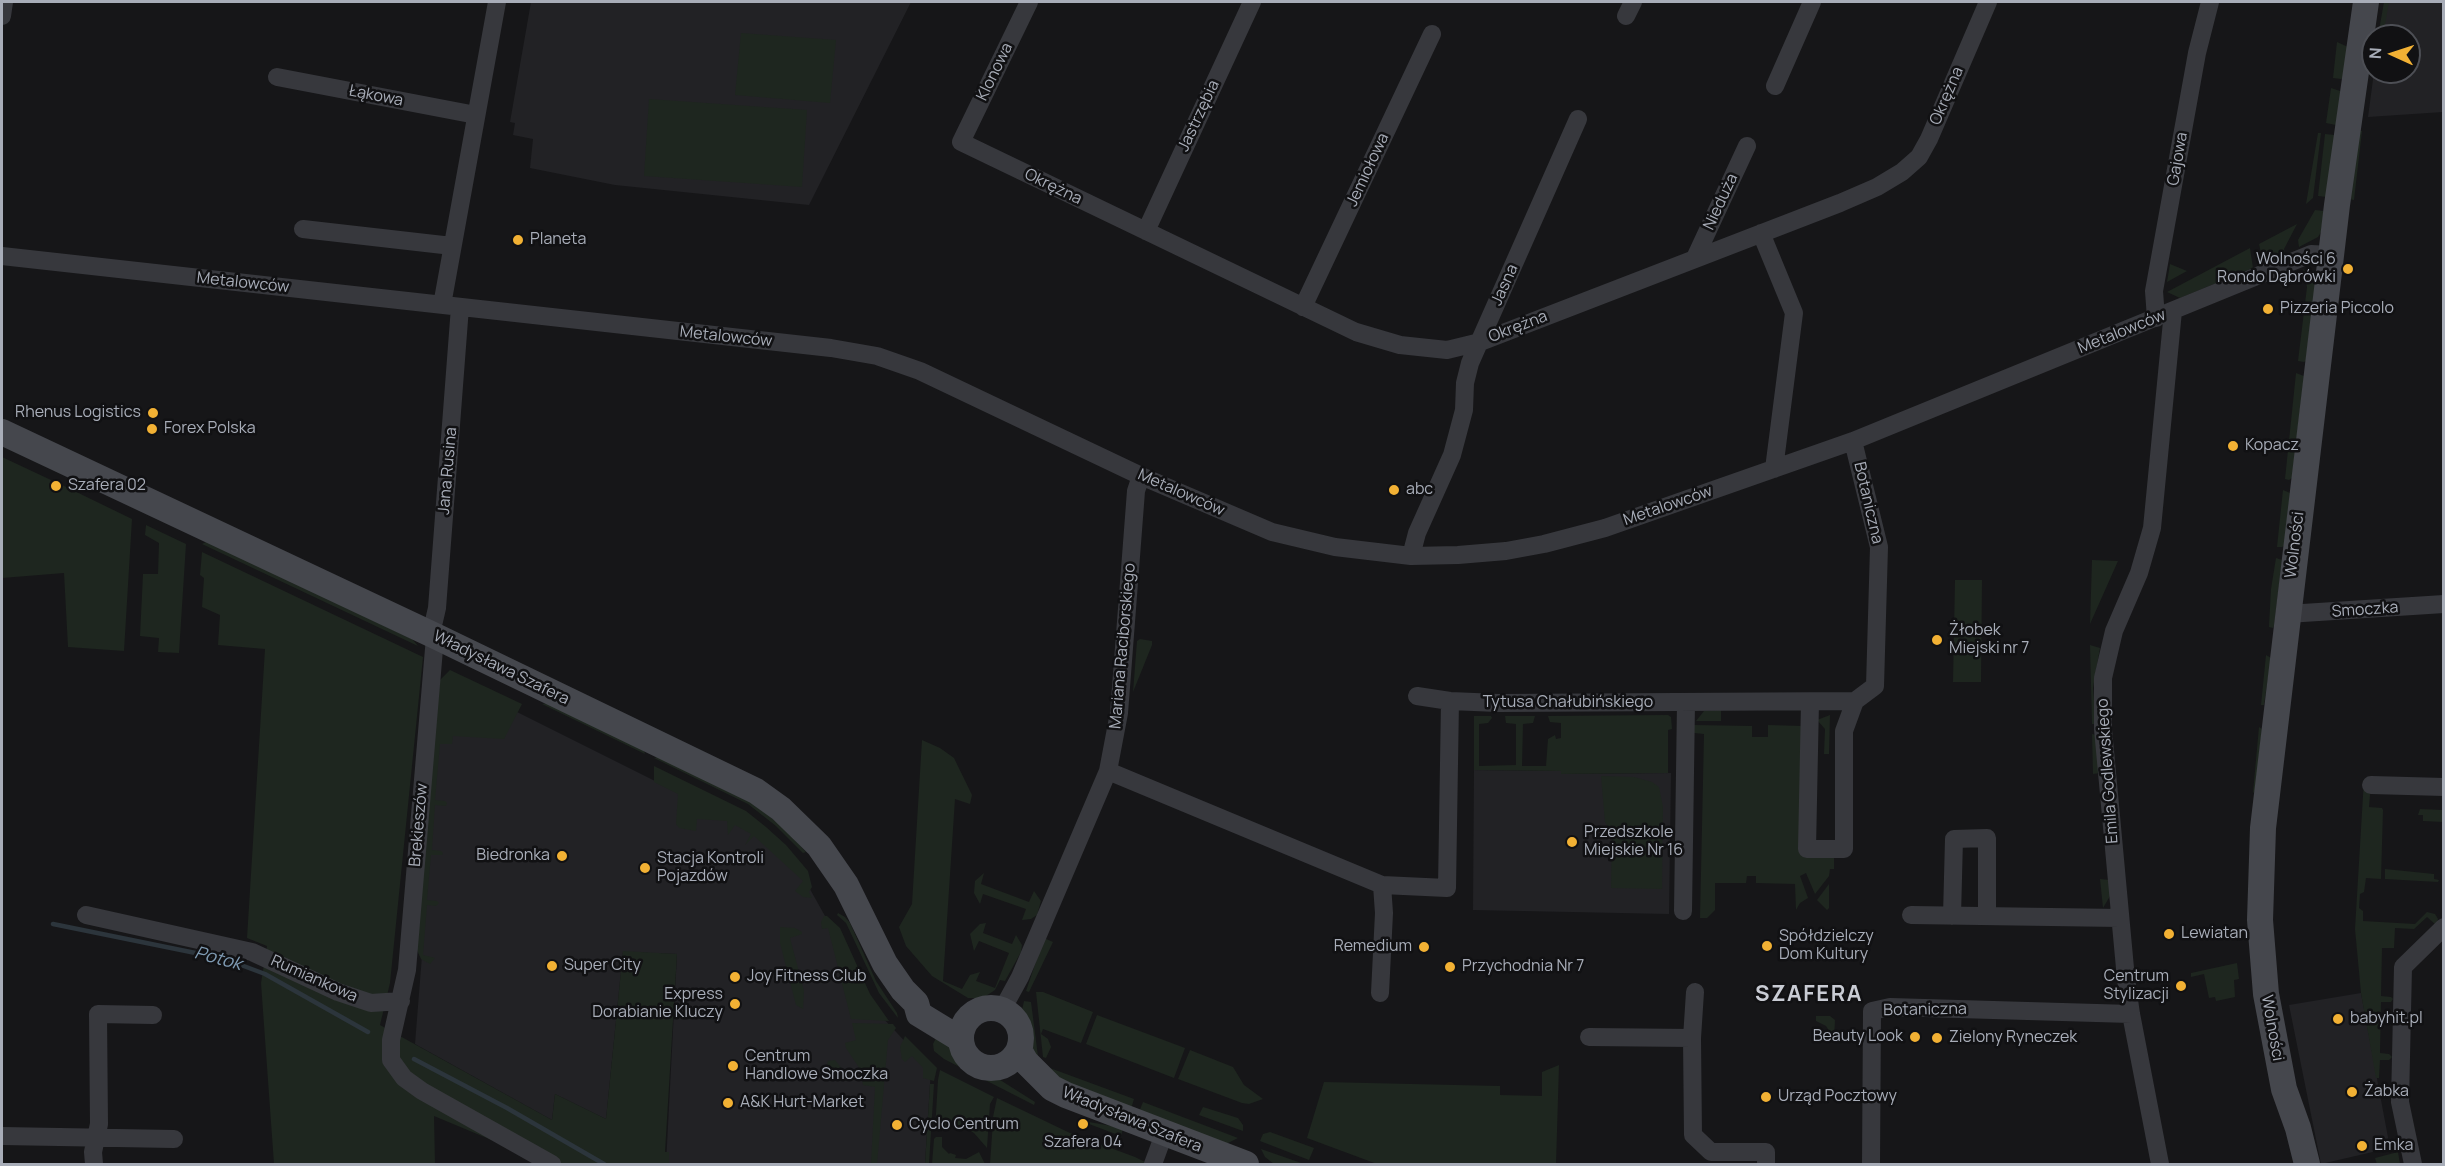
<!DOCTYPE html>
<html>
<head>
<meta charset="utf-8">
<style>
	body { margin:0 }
	#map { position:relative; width:2445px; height:1166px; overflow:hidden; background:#161618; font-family:Manrope,sans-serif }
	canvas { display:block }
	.frame { position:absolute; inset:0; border:3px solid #a8adb8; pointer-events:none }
	.north { position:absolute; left:2361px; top:24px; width:60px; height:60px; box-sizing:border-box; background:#111113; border:2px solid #4d4f55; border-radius:50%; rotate:273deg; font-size:16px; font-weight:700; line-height:24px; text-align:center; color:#a8adb8 }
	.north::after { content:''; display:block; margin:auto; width:21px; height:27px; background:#f2b134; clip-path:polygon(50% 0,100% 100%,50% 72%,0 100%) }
</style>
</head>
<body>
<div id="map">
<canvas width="2445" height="1166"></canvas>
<div class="frame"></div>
<div class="north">N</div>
</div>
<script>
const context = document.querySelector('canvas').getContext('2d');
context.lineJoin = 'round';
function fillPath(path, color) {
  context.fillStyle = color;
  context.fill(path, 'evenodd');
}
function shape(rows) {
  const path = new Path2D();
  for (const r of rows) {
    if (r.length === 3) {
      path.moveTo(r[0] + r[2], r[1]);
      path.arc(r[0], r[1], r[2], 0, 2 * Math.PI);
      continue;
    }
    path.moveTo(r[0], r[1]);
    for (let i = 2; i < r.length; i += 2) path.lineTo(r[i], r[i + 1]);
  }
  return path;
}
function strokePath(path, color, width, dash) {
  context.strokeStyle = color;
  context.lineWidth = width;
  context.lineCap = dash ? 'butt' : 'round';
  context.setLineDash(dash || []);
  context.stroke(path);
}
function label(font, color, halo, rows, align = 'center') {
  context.font = font + ' Manrope,sans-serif';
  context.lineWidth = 5;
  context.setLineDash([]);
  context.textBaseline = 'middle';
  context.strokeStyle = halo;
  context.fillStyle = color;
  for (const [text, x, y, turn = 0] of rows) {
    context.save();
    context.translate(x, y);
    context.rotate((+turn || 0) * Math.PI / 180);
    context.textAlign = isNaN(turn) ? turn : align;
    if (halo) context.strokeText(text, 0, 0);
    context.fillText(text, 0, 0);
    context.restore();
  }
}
const built = shape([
	[531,2,911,2,809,205,615,185,530,168,533,139,513,135,515,123,510,122],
	[2385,2,2443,2,2443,112,2368,117,2374,72,2409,72,2409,36,2378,36],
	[453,680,723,815,755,834,806,882,881,1016,931,1069,925,1164,666,1164,677,954,623,952,606,1119,555,1094,552,1120,415,1044,439,740],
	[1474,770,1561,771,1562,774,1671,773,1669,914,1473,910],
	[2361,993,2390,1148,2321,1164,2289,1005]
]);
const green = shape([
	[2384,2,2389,2,2383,36,2378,36],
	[741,33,836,40,830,103,735,95],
	[2337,42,2348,47,2345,78,2341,79,2333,78],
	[2331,88,2343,92,2336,125,2326,123],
	[649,99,807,110,802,187,644,176],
	[2358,131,2362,131,2354,200,2349,199],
	[2318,133,2321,133,2313,198,2306,204],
	[2325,134,2335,135,2327,197,2318,196],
	[2315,210,2324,211,2321,232,2318,237,2299,247,2298,240],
	[2297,224,2284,249,2285,253,2267,261,2262,258,2259,244],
	[2250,248,2253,268,2180,298,2167,292],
	[2170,264,2187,271,2167,282],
	[2303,269,2312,277,2315,286,2306,361,2304,362,2298,361,2307,287],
	[2296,373,2304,376,2292,478,2289,480,2285,479],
	[2,457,51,480,49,485,59,490,62,485,132,519,124,651,68,647,64,573,2,578],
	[2283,490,2290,493,2284,546,2282,547,2277,547],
	[146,525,186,544,179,653,158,652,159,638,140,636,143,574,158,574,159,543,145,535],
	[208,541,412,639,418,646,202,544],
	[202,552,423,657,390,983,380,1025,552,1120,555,1094,606,1119,623,951,677,954,665,1152,669,1152,669,1164,549,1164,434,1116,435,1164,274,1164,261,983,267,946,247,938,265,649,218,645,220,615,202,607,204,578,200,575],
	[2276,558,2282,560,2274,626,2273,628,2269,627,2271,589],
	[2092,560,2118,561,2090,624],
	[1955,580,1982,580,1981,682,1953,682],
	[1140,639,1152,641,1152,645,1133,692,1137,641],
	[2090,645,2100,648,2093,688,2096,724,2092,724],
	[2266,655,2271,658,2264,705,2261,705],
	[450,670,522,704,504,739,453,736,452,744,440,744,435,800,445,801,447,803,446,806,435,805,432,850,441,851,443,853,442,855,431,855,427,900,437,901,439,903,436,906,427,905,423,955,435,958,430,964,421,959,414,944,440,680],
	[547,703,643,748,645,754,542,704],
	[1721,710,1721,721,1696,721,1704,711],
	[1668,715,1671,717,1672,729,1668,730,1668,773,1561,774,1561,771,1474,770,1474,716,1491,716,1492,718,1488,723,1479,724,1479,766,1516,765,1516,724,1506,723,1505,716,1535,716,1533,723,1523,724,1522,766,1546,766,1548,739,1555,735,1556,739,1561,738,1561,723,1550,722,1548,716],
	[1830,715,1829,754,1824,754,1825,729,1817,720],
	[1694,725,1752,726,1752,737,1768,737,1768,725,1803,726,1801,854,1834,854,1834,869,1830,869,1829,876,1815,894,1806,873,1800,876,1808,898,1800,903,1796,910,1795,884,1756,883,1756,876,1747,876,1746,883,1715,883,1715,910,1707,918,1700,918,1704,734,1694,733],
	[2259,727,2262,729,2255,791,2253,793],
	[2092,734,2096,735,2100,773,2093,774],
	[922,740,940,748,954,758,972,795,970,804,955,799,943,981,962,989,970,975,980,972,976,981,995,988,1009,953,979,941,974,951,970,934,980,924,986,923,983,933,1012,944,1016,935,1022,945,1021,952,1005,981,1000,980,995,990,983,998,968,998,932,976,906,946,899,927,912,904],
	[661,756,751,802,782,826,806,852,803,853,776,826,748,804,654,758],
	[654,766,746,811,766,827,786,845,808,871,812,887,809,892,812,898,803,897,795,891,803,881,754,836,745,845,751,834,735,825,728,835,727,821,697,819,696,831,679,828,676,824,678,794,654,782],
	[1601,776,1634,777,1652,782,1659,787,1663,807,1662,889,1611,888,1612,833,1605,822],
	[2364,779,2367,779,2370,795,2369,807,2382,808,2383,810,2381,879,2366,878,2364,892,2360,894,2359,908,2363,911,2363,921,2415,924,2427,912,2435,914,2438,919,2436,925,2427,917,2414,929,2395,928,2394,948,2382,948,2381,996,2391,997,2393,999,2391,1002,2381,1002,2380,1053,2389,1054,2392,1057,2389,1060,2380,1060,2379,1078,2376,1078,2361,993,2355,929],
	[2420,809,2443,810,2443,822,2423,821,2423,815,2418,815],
	[2385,869,2434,874,2434,879,2439,880,2438,882,2385,879],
	[984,873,981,884,1029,902,1034,891,1041,901,1037,915,1031,919,1022,920,1026,909,983,894,980,904,974,893,975,881],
	[2100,879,2110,880,2110,896,2103,908],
	[1829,884,1829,908,1827,910,1817,900],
	[838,913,845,917,850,923,876,981,897,1013,898,1018,879,993,846,923,837,915],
	[824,916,827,916,840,928,870,994,889,1021,851,1019,828,928,822,929,821,922],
	[780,927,795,928,802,932,802,934,790,938,804,991,803,1009,796,1005,780,943],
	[1044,938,1053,942,1029,992,1026,991],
	[2237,963,2239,979,2234,980,2235,997,2216,1001,2215,997,2209,998,2204,974,2191,977,2191,973],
	[1036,992,1043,992,1093,1012,1081,1043,1043,1029,1041,1034,1048,1039,1051,1047,1046,1058,1043,1057],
	[1024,1001,1031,1002,1039,1064,1134,1099,1131,1109,1079,1089,1038,1066,1030,1052,1022,1010],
	[1097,1015,1185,1048,1174,1078,1086,1044],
	[1816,1016,1830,1016,1835,1020,1834,1039,1826,1026,1816,1021],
	[852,1023,893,1024,896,1028,888,1040,877,1164,871,1164,875,1087,863,1085,860,1069,846,1048,845,1043,856,1040],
	[939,1032,951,1043,957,1058,966,1068,981,1075,997,1078,1035,1102,1034,1105,944,1059,934,1051,933,1044],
	[905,1036,937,1068,934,1081,923,1078,923,1068,912,1056,905,1062,902,1059,900,1047],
	[1190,1050,1233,1067,1244,1085,1263,1099,1249,1104,1242,1103,1178,1079],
	[835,1060,848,1076,849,1081,837,1081,838,1069,826,1068,828,1061],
	[1559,1065,1556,1164,1377,1164,1307,1138,1324,1082,1500,1086,1500,1095,1542,1096,1542,1072],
	[940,1070,994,1097,990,1104,987,1148,974,1133,960,1125,935,1130,938,1080],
	[930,1084,934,1084,929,1164,925,1164],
	[997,1098,1070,1133,1135,1157,1145,1162,1145,1164,990,1164,993,1121,998,1121,998,1118,993,1117],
	[1143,1102,1238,1138,1226,1144,1139,1112],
	[1203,1107,1238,1118,1243,1125,1243,1131,1199,1115],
	[1089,1122,1123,1128,1121,1136,1089,1124],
	[1270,1132,1314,1148,1309,1160,1260,1141,1263,1134],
	[936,1137,942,1137,942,1147,949,1154,950,1153,956,1155,955,1158,966,1159,979,1152,985,1164,932,1164,934,1139],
	[1261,1149,1304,1164,1274,1164,1265,1157],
	[2398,1152,2400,1164,2377,1164,2375,1158]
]);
const stream = shape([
	[53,924,225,959,265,974,368,1032],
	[414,1059,507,1108,604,1164]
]);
const street = shape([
	[1029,2,961,142,1356,332,1400,345,1447,350,1480,342,1840,203,1877,187,1902,172,1919,157,1929,139,1988,2],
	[2,16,4,2],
	[1626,16,1633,2],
	[277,77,476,115],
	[1775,86,1812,2],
	[303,229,452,246],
	[1146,231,1252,2],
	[1761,233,1794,313,1774,469],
	[2,256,831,348,877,356,920,371,1141,476,1272,532,1335,547,1411,556,1458,555,1506,551,1544,544,1605,528,1853,441,2311,254,2331,255],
	[1695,258,1747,146],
	[442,305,497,2],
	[1303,307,1432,34],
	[2156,318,2154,291,2197,53,2210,2],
	[1411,556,1417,533,1452,455,1464,410,1465,383,1470,363,1578,119],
	[2287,614,2444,604],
	[431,634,437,608,460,307],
	[435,637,407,970,391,1040,391,1060,404,1078,422,1091,552,1164],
	[1417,696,1450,701,1498,703,1855,701,1875,686,1879,547,1853,441],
	[1810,702,1807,849,1844,849,1844,731,1855,701],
	[1108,771,1382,885,1384,913,1380,993],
	[2371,785,2444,787],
	[1382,885,1447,888,1450,701],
	[1683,911,1686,703],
	[86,915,252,952,338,992,371,1003,401,1001],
	[1911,915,2120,918],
	[1952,916,1954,839,1987,838,1987,916],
	[1695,992,1692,1038,1693,1135,1711,1152,1766,1152,1766,1164],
	[1002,1010,1020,977,1108,771,1119,713,1136,491,1141,476],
	[1589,1037,1692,1038],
	[2,1136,174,1139],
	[94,1164,93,1152,99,1124,98,1014,153,1015],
	[1153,1164,1164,1134],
	[1871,1164,1872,1011,1890,1007,2131,1014],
	[2160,1164,2131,1014,2126,979,2103,729,2103,678,2114,631,2139,573,2152,528,2173,311],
	[2413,1164,2400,1102,2403,967,2444,927]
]);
const secondary = shape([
	[2,432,431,634,756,791,781,809,819,846,846,885,885,964,903,990,916,1003,919,1014,960,1039],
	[991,1038,30],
	[1019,1050,1026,1062,1052,1088,1066,1095,1246,1164],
	[2307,1164,2298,1128,2284,1089,2266,994,2260,920,2263,828,2337,205,2366,2]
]);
const markers = [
	[518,240,6,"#f2b134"],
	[2348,269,6,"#f2b134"],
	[2268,309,6,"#f2b134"],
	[153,413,6,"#f2b134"],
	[152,429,6,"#f2b134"],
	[2233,446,6,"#f2b134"],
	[56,486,6,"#f2b134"],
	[1394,490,6,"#f2b134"],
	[1937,640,6,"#f2b134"],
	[1572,842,6,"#f2b134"],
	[562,856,6,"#f2b134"],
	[645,868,6,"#f2b134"],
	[2169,934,6,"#f2b134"],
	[1767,946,6,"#f2b134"],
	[1424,947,6,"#f2b134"],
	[552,966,6,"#f2b134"],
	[1450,967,6,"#f2b134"],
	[735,977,6,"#f2b134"],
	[2181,986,6,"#f2b134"],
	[735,1004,6,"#f2b134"],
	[2338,1019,6,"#f2b134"],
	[1915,1037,6,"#f2b134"],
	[1937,1038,6,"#f2b134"],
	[733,1066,6,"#f2b134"],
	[2352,1092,6,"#f2b134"],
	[1766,1097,6,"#f2b134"],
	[728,1103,6,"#f2b134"],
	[1083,1124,6,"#f2b134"],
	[897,1125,6,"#f2b134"],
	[2362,1146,6,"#f2b134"]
];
const streetNames = [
	["Klonowa",995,72,-64],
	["Łąkowa",376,96,11],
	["Okrężna",1947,96,-67],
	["Jastrzębia",1199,116,-65],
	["Gajowa",2178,159,-80],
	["Jemiołowa",1368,170,-65],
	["Okrężna",1053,187,26],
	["Nieduża",1721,202,-65],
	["Metalowców",243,283,6],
	["Jasna",1505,285,-66],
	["Okrężna",1518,327,-21],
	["Metalowców",2122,332,-22],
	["Metalowców",726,337,6],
	["Jana Rusina",448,471,-85],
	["Metalowców",1181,493,24],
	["Botaniczna",1868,503,77],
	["Metalowców",1668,506,-19],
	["Wolności",2295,545,-83],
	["Smoczka",2365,610,-4],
	["Mariana Raciborskiego",1123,646,-85],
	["Władysława Szafera",501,668,26],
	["Tytusa Chałubińskiego",1568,703],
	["Emila Godlewskiego",2108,771,-94],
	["Brekieszów",419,825,-85],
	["Rumiankowa",314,979,24],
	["Botaniczna",1925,1010,-1],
	["Wolności",2272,1028,80],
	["Władysława Szafera",1132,1120,22]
];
const poiNames = [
	["Planeta",530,240],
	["Wolności 6",2336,260,"right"],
	["Rondo Dąbrówki",2336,278,"right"],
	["Pizzeria Piccolo",2280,309],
	["Rhenus Logistics",141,413,"right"],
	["Forex Polska",164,429],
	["Kopacz",2245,446],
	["Szafera 02",68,486],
	["abc",1406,490],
	["Żłobek",1949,631],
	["Miejski nr 7",1949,649],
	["Przedszkole",1584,833],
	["Miejskie Nr 16",1584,851],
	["Biedronka",550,856,"right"],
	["Stacja Kontroli",657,859],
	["Pojazdów",657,877],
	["Lewiatan",2181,934],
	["Spółdzielczy",1779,937],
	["Dom Kultury",1779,955],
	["Remedium",1412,947,"right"],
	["Super City",564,966],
	["Przychodnia Nr 7",1462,967],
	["Joy Fitness Club",747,977],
	["Centrum",2169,977,"right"],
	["Stylizacji",2169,995,"right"],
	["Express",723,995,"right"],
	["Dorabianie Kluczy",723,1013,"right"],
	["babyhit.pl",2350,1019],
	["Beauty Look",1903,1037,"right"],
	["Zielony Ryneczek",1949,1038],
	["Centrum",745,1057],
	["Handlowe Smoczka",745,1075],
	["Żabka",2364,1092],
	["Urząd Pocztowy",1778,1097],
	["A&K Hurt-Market",740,1103],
	["Cyclo Centrum",909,1125],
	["Szafera 04",1083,1143,"center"],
	["Emka",2374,1146]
];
const waterNames = [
	["Potok",218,959,15]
];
const districtNames = [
	["SZAFERA",1809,995]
];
fillPath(built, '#222225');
fillPath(green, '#1e261f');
strokePath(stream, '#2c353c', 4.5);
strokePath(street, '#37383d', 18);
strokePath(secondary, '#45474d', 26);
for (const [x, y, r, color] of markers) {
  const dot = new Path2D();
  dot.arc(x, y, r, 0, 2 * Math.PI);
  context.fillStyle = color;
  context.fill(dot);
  strokePath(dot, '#111113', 2);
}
label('16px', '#a8adb8', '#111113', streetNames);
label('16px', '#a8adb8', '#111113', poiNames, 'left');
label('italic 18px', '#7f9bb3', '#111113', waterNames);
context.letterSpacing = '1.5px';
label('bold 22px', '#c9ccd4', '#111113', districtNames);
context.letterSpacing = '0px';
</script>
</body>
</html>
